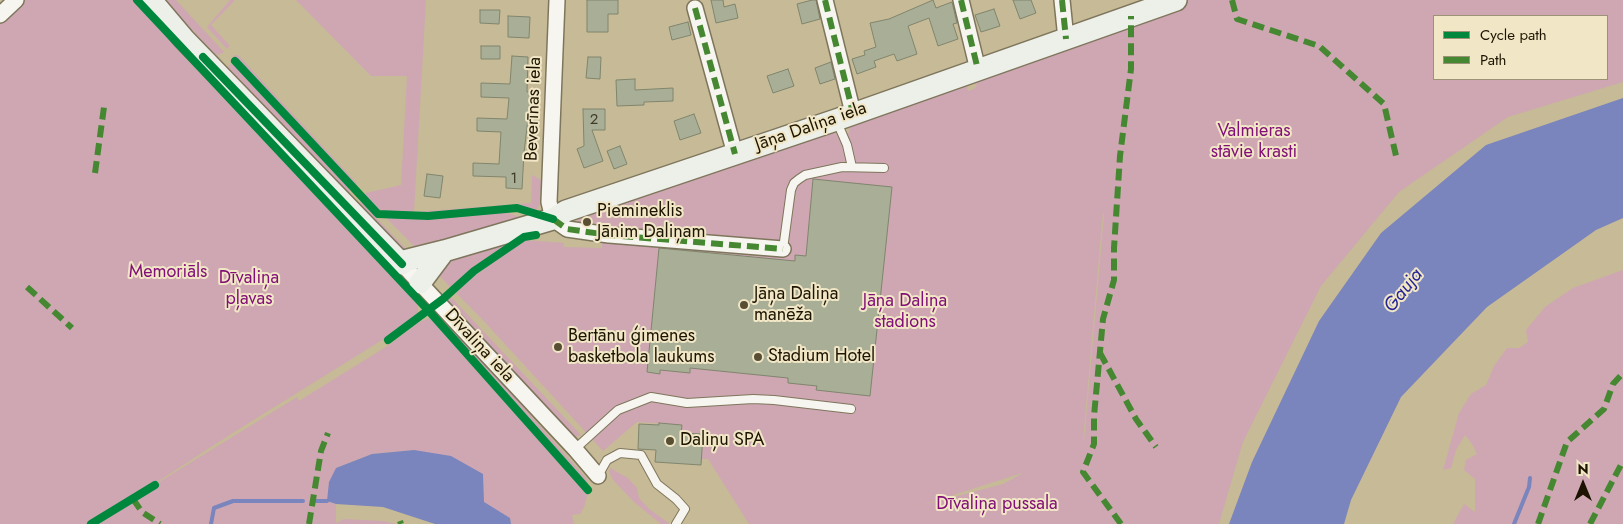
<!DOCTYPE html>
<html>
<head>
<meta charset="utf-8">
<style>
	body { margin:0 }
	#map { position:relative; width:1623px; height:524px; overflow:hidden; background:#c7ba96; font-family:Jost,sans-serif }
	canvas { display:block }
	.legend { position:absolute; left:1433px; top:15px; width:175px; height:65px; box-sizing:border-box; background:#f1e7c6; border:1px solid #9c9377; margin:0; padding:6px 9px; list-style:none; font-size:15px; color:#1c1400 }
	.legend li { display:flex; align-items:center; gap:10px; height:25px }
	.legend b { width:25px; border:1px solid #9c9377 }
	.north { position:absolute; left:1558px; top:459px; width:50px; height:50px; -webkit-text-stroke:4px #f1e7c6; paint-order:stroke; rotate:0deg; font-size:14px; font-weight:700; line-height:20px; text-align:center; color:#1c1400 }
	.north::after { content:''; display:block; margin:auto; width:18px; height:22px; background:#1c1400; clip-path:polygon(50% 0,100% 100%,50% 72%,0 100%) }
</style>
</head>
<body>
<div id="map">
<canvas width="1623" height="524"></canvas>
<ul class="legend">
<li><b style="height:6px;background:#00873e"></b>Cycle path</li>
<li><b style="height:6px;background:#468832"></b>Path</li>
</ul>
<div class="north">N</div>
</div>
<script>
const context = document.querySelector('canvas').getContext('2d');
context.lineJoin = 'round';
function fillPath(path, color) {
  context.fillStyle = color;
  context.fill(path, 'evenodd');
}
function shape(rows) {
  const path = new Path2D();
  for (const r of rows) {
    path.moveTo(r[0], r[1]);
    for (let i = 2; i < r.length; i += 2) path.lineTo(r[i], r[i + 1]);
  }
  return path;
}
function strokePath(path, color, width, dash) {
  context.strokeStyle = color;
  context.lineWidth = width;
  context.lineCap = dash ? 'butt' : 'round';
  context.setLineDash(dash || []);
  context.stroke(path);
}
function label(font, color, halo, rows, align = 'center') {
  context.font = font + ' Jost,sans-serif';
  context.lineWidth = 4;
  context.setLineDash([]);
  context.textBaseline = 'middle';
  context.strokeStyle = halo;
  context.fillStyle = color;
  for (const [text, x, y, turn = 0] of rows) {
    context.save();
    context.translate(x, y);
    context.rotate((+turn || 0) * Math.PI / 180);
    context.textAlign = isNaN(turn) ? turn : align;
    if (halo) context.strokeText(text, 0, 0);
    context.fillText(text, 0, 0);
    context.restore();
  }
}
const green = shape([
	[22,0,142,0,421,292,413,299,418,306,418,313,390,335,228,436,154,484,86,524,0,524,0,21],
	[164,0,176,0,224,52,218,55,215,54],
	[230,0,235,0,211,25,230,46,227,49,207,27],
	[296,0,426,0,414,212,531,203,532,175,541,180,540,204,534,214,516,206,427,214,377,210,365,197,366,193,401,185,407,76,371,76],
	[1176,0,1623,0,1623,82,1508,117,1399,192,1321,286,1243,442,1219,524,749,524,708,459,701,459,703,434,681,433,682,425,637,422,603,451,481,318,456,293,473,277,524,240,564,243,563,247,602,248,602,243,608,243,610,229,577,226,577,218,830,128,839,136,850,132,848,126,959,82,967,87,968,91,976,88,977,80],
	[1434,16,1607,16,1607,79,1434,79],
	[1103,212,1104,215,1084,441,1083,441],
	[1023,473,1003,484,919,506,1022,473],
	[236,55,239,56,354,180,357,184,356,188,233,56],
	[230,64,235,66,349,188,350,193,346,193,228,67],
	[361,202,409,252,399,251,359,208,359,203],
	[502,211,528,220,419,251,388,220,387,217,424,219],
	[524,235,473,267,451,288,435,271,439,264],
	[1623,270,1623,524,1453,524,1464,504,1475,512,1475,479,1464,470,1466,460,1477,454,1472,444,1465,435,1456,450,1451,468,1443,470,1459,413,1471,394,1486,385,1494,366,1507,348,1519,348,1528,342,1526,330,1545,307,1573,288],
	[451,297,581,435,574,437,561,425,445,300],
	[434,310,437,310,586,478,589,488,431,312],
	[431,318,588,493,584,507,580,514,572,515,574,524,511,524,510,518,484,503,414,450,372,454,336,468,327,501,336,504,336,523,344,519,383,521,396,524,91,524,297,397,299,401,307,396,389,345,419,322],
	[610,468,628,478,637,488,639,498,649,509,670,524,661,524,634,502,613,480,609,472]
]);
const water = shape([
	[1623,98,1623,218,1596,230,1487,307,1401,397,1351,500,1344,524,1229,524,1252,462,1319,321,1381,233,1486,145],
	[414,450,451,456,483,474,484,502,510,518,511,524,435,524,383,507,336,504,327,501,329,482,336,468,372,454]
]);
const stream = shape([
	[316,501,327,501],
	[211,524,214,508,233,501,303,501],
	[1514,524,1529,487,1530,478]
]);
const building = shape([
	[587,0,618,0,618,14,608,14,608,32,587,32,587,0],
	[711,0,723,0,724,7,735,4,738,18,716,23,711,0],
	[812,0,816,0,820,19,802,24,797,4,812,0],
	[933,0,936,8,952,2,957,23,953,24,958,39,938,46,929,18,908,26,917,54,897,61,894,54,874,61,876,67,857,74,852,59,865,55,864,51,876,47,870,23,889,19,933,0],
	[1013,0,1031,0,1036,13,1020,19,1013,0],
	[994,9,1000,26,981,32,975,15,994,9],
	[480,10,500,10,499,24,480,23,480,10],
	[508,16,530,17,529,38,508,37,508,16],
	[688,22,691,35,672,40,669,27,688,22],
	[481,46,500,46,500,59,481,59,481,46],
	[512,56,528,57,527,92,531,92,524,153,522,189,506,188,506,177,473,176,473,163,499,164,501,132,477,131,477,118,507,119,509,98,481,97,481,83,510,84,512,56],
	[588,57,601,57,600,79,586,78,588,57],
	[831,62,835,79,820,84,815,68,831,62],
	[788,69,794,86,773,93,767,76,788,69],
	[635,79,635,90,673,88,673,101,644,102,644,105,617,106,616,80,635,79],
	[583,109,605,109,605,130,592,130,603,161,584,168,577,149,584,146,583,109],
	[694,114,701,133,680,140,674,121,694,114],
	[620,146,627,164,614,169,607,151,620,146],
	[427,174,443,176,440,198,424,196,427,174],
	[813,179,892,187,870,396,816,390,817,386,788,383,788,378,690,368,690,373,660,370,660,374,647,372,659,248,795,261,795,255,806,256,813,179],
	[659,423,682,425,681,433,703,434,701,465,655,462,656,450,638,449,639,424,659,425,659,423]
]);
const lane = shape([
	[837,122,847,145,852,167],
	[783,249,791,190,794,183,799,179,805,175,842,167,884,168],
	[575,449,618,410,651,397,687,403,753,399,774,400,851,409],
	[598,476,607,460,620,453,641,455,657,484,676,499,685,509,676,524]
]);
const street = shape([
	[557,0,549,202,553,219,567,229,609,235,783,249],
	[825,0,853,113],
	[961,0,978,70],
	[1062,0,1066,39],
	[695,8,735,154],
	[0,15,16,0],
	[402,264,575,449,598,476]
]);
const secondary = shape([
	[151,0,184,39,402,264],
	[400,262,444,251,553,219,566,211,836,120,1176,0],
	[420,283,444,251]
]);
const quiet = shape([
	[825,0,853,113],
	[961,0,978,70],
	[1062,0,1066,39],
	[1232,0,1237,19,1319,46,1384,104,1397,160],
	[695,8,735,154],
	[95,173,104,107],
	[553,219,567,229,609,235,783,249],
	[27,287,72,328],
	[1100,353,1136,419,1156,447],
	[133,499,142,512,160,524],
	[400,521,401,524],
	[309,524,321,451,328,433],
	[1121,524,1083,472,1094,444,1094,416,1103,319,1114,280,1114,248,1120,156,1131,69,1131,16],
	[1538,524,1567,442,1604,409,1613,384,1623,373],
	[1590,524,1623,461]
]);
const cycleway = shape([
	[137,0,428,310,588,490],
	[203,57,402,264],
	[235,61,378,214,428,216,517,208,553,219],
	[388,340,443,299,474,271,524,237,536,235],
	[91,524,155,485]
]);
const markers = [
	[587,222,5,"#584e34"],
	[744,305,5,"#584e34"],
	[558,347,5,"#584e34"],
	[758,357,5,"#584e34"],
	[670,441,5,"#584e34"]
];
const numberNames = [
	["2",594,120],
	["1",514,179]
];
const streetNames = [
	["Beverīnas iela",534,109,-88],
	["Jāņa Daliņa iela",811,127,-19],
	["Dīvaliņa iela",479,346,47]
];
const parkNames = [
	["Valmieras",1254,132],
	["stāvie krasti",1254,153],
	["Memoriāls",168,273],
	["Dīvaliņa",249,279],
	["pļavas",249,300],
	["Jāņa Daliņa",905,302],
	["stadions",905,323],
	["Dīvaliņa pussala",997,505]
];
const poiNames = [
	["Piemineklis",597,212],
	["Jānim Daliņam",597,233],
	["Jāņa Daliņa",754,295],
	["manēža",754,316],
	["Bertānu ģimenes",568,337],
	["basketbola laukums",568,358],
	["Stadium Hotel",768,357],
	["Daliņu SPA",680,441]
];
const waterNames = [
	["Gauja",1404,291,-51]
];
fillPath(green, '#cea7b3');
fillPath(water, '#7a84bd');
strokePath(stream, '#7a84bd', 4);
fillPath(building, '#a9af97');
strokePath(building, '#80856d', 1);
strokePath(lane, '#7e765c', 10);
strokePath(street, '#7e765c', 18);
strokePath(secondary, '#7e765c', 24);
strokePath(lane, '#f7f5ef', 8);
strokePath(street, '#f7f5ef', 15);
strokePath(secondary, '#edefe9', 21);
strokePath(quiet, '#468832', 6, [12, 6]);
strokePath(cycleway, '#00873e', 8);
for (const [x, y, r, color] of markers) {
  const dot = new Path2D();
  dot.arc(x, y, r, 0, 2 * Math.PI);
  context.fillStyle = color;
  context.fill(dot);
  strokePath(dot, '#f1e7c6', 2);
}
label('15px', '#3f3b26', null, numberNames);
label('18px', '#1c1400', '#f1e7c6', streetNames);
label('18px', '#820f78', '#f1e7c6', parkNames);
label('18px', '#1c1400', '#f1e7c6', poiNames, 'left');
label('italic 19px', '#242397', '#f1e7c6', waterNames);
</script>
</body>
</html>
